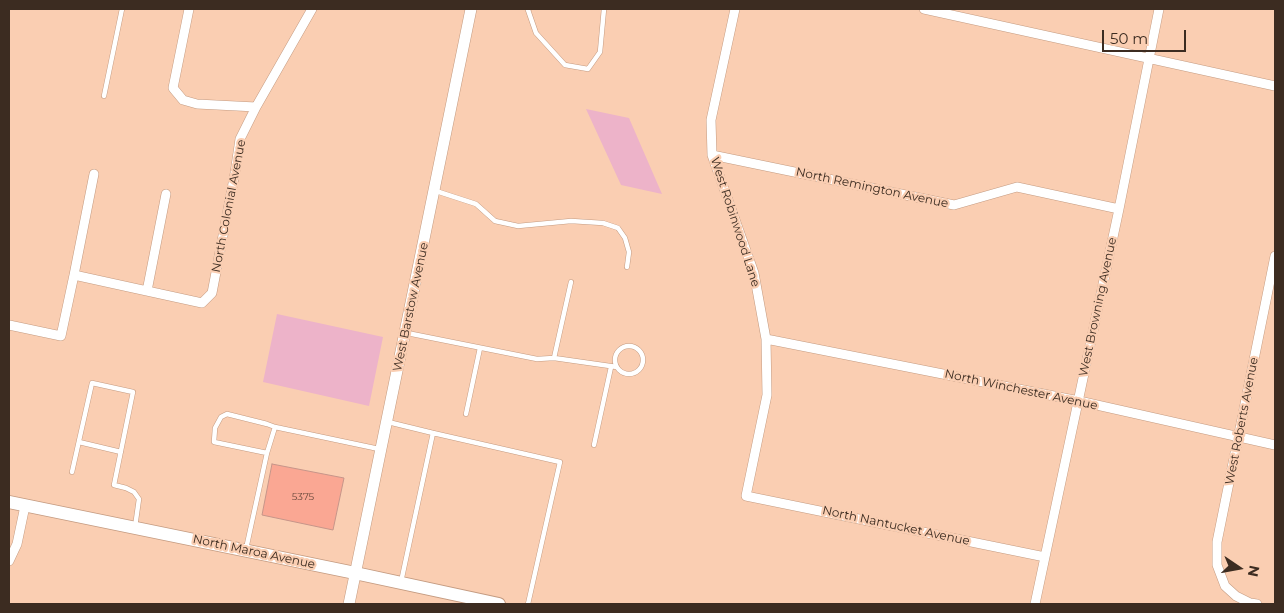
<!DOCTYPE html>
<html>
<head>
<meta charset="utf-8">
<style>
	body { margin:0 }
	#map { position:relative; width:1284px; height:613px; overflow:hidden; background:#faceb2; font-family:Montserrat,sans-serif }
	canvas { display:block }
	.frame { position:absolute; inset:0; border:10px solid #3c2c21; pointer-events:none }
	.north { position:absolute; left:1214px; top:543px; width:50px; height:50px; -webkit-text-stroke:4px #faceb2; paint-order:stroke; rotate:102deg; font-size:14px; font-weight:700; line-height:20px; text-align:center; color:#3c2c21 }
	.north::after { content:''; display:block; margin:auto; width:18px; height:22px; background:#3c2c21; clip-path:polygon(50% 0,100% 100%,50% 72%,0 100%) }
	.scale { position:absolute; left:1102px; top:30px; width:84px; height:22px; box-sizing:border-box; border:2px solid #3c2c21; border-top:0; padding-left:6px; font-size:15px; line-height:18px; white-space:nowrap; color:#3c2c21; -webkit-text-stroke:4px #faceb2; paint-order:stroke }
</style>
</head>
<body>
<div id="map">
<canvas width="1284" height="613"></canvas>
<div class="frame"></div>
<div class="north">N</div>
<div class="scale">50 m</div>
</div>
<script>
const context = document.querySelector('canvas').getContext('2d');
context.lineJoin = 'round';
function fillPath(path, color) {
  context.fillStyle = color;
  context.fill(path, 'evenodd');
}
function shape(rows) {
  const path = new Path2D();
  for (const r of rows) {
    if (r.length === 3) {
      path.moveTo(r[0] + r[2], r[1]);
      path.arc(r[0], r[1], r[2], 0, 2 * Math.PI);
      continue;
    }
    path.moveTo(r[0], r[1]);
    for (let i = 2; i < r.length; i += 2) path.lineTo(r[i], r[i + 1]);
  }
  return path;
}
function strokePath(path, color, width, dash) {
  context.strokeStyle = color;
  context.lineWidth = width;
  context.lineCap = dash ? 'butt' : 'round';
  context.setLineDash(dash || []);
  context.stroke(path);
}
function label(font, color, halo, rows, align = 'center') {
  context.font = font + ' Montserrat,sans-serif';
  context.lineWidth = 4.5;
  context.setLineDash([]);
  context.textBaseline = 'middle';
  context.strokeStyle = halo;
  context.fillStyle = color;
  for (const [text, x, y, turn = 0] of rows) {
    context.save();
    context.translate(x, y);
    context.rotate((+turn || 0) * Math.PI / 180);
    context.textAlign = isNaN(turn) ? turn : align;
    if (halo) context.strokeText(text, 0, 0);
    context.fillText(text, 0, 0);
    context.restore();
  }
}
const green = shape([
	[586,109,629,118,662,194,621,185],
	[277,314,383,337,369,406,263,382]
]);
const building = shape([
	[272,464,344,478,333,530,262,515,272,464]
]);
const service = shape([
	[529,9,528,10,536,33,565,65,588,69,600,52,604,9],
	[104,96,122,9],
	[436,191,476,204,495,221,518,226,571,221,603,223,618,228,625,238,629,252,627,267],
	[407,333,537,359,554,358,617,367],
	[629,360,14],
	[554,358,571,282],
	[466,414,480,348],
	[388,422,433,433],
	[275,427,267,453,214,442,215,428,221,417,227,414,267,424,275,427,379,449],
	[79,442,121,452],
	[594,445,611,367],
	[72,472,92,383,133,392,114,485,126,488,134,492,139,499,135,527],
	[246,549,267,453],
	[401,582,433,433,560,462,528,604]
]);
const minor = shape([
	[189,9,173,88,183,100,197,104,256,107],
	[735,9,711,120,712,155,754,273,766,339,767,395,746,496,1045,557],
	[924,9,1275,86],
	[712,155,954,205,1017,187,1119,209],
	[74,275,94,174],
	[147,291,202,303,212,293,235,173,240,139,256,107,312,9],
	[9,325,61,336,74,275,147,291,166,194],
	[766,339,1079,401,1275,445],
	[9,561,17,544,25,506],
	[1035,604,1119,209,1159,9],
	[1257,604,1250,603,1236,596,1225,586,1217,565,1217,542,1275,256]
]);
const tertiary = shape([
	[349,604,405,332,471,9]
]);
const secondary = shape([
	[9,502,355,573,499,604]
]);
const numberNames = [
	["5375",303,497]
];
const streetNames = [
	["North Remington Avenue",872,188,12],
	["North Colonial Avenue",229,206,-79],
	["West Robinwood Lane",735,222,72],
	["West Barstow Avenue",411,307,-78],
	["West Browning Avenue",1098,307,-78],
	["North Winchester Avenue",1021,390,12],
	["West Roberts Avenue",1242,421,-79],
	["North Nantucket Avenue",896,526,12],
	["North Maroa Avenue",254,552,12]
];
fillPath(green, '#edb3c9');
fillPath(building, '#faa793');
strokePath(building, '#c69589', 1);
strokePath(service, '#c49b81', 5.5);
strokePath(minor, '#c49b81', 10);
strokePath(tertiary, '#c49b81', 12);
strokePath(secondary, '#c49b81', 14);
strokePath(service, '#fff', 4.5);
strokePath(minor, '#fff', 9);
strokePath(tertiary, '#fff', 11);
strokePath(secondary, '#fff', 12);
label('10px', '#6c4b3e', null, numberNames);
label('12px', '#3c2c21', '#faceb2', streetNames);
</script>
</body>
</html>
